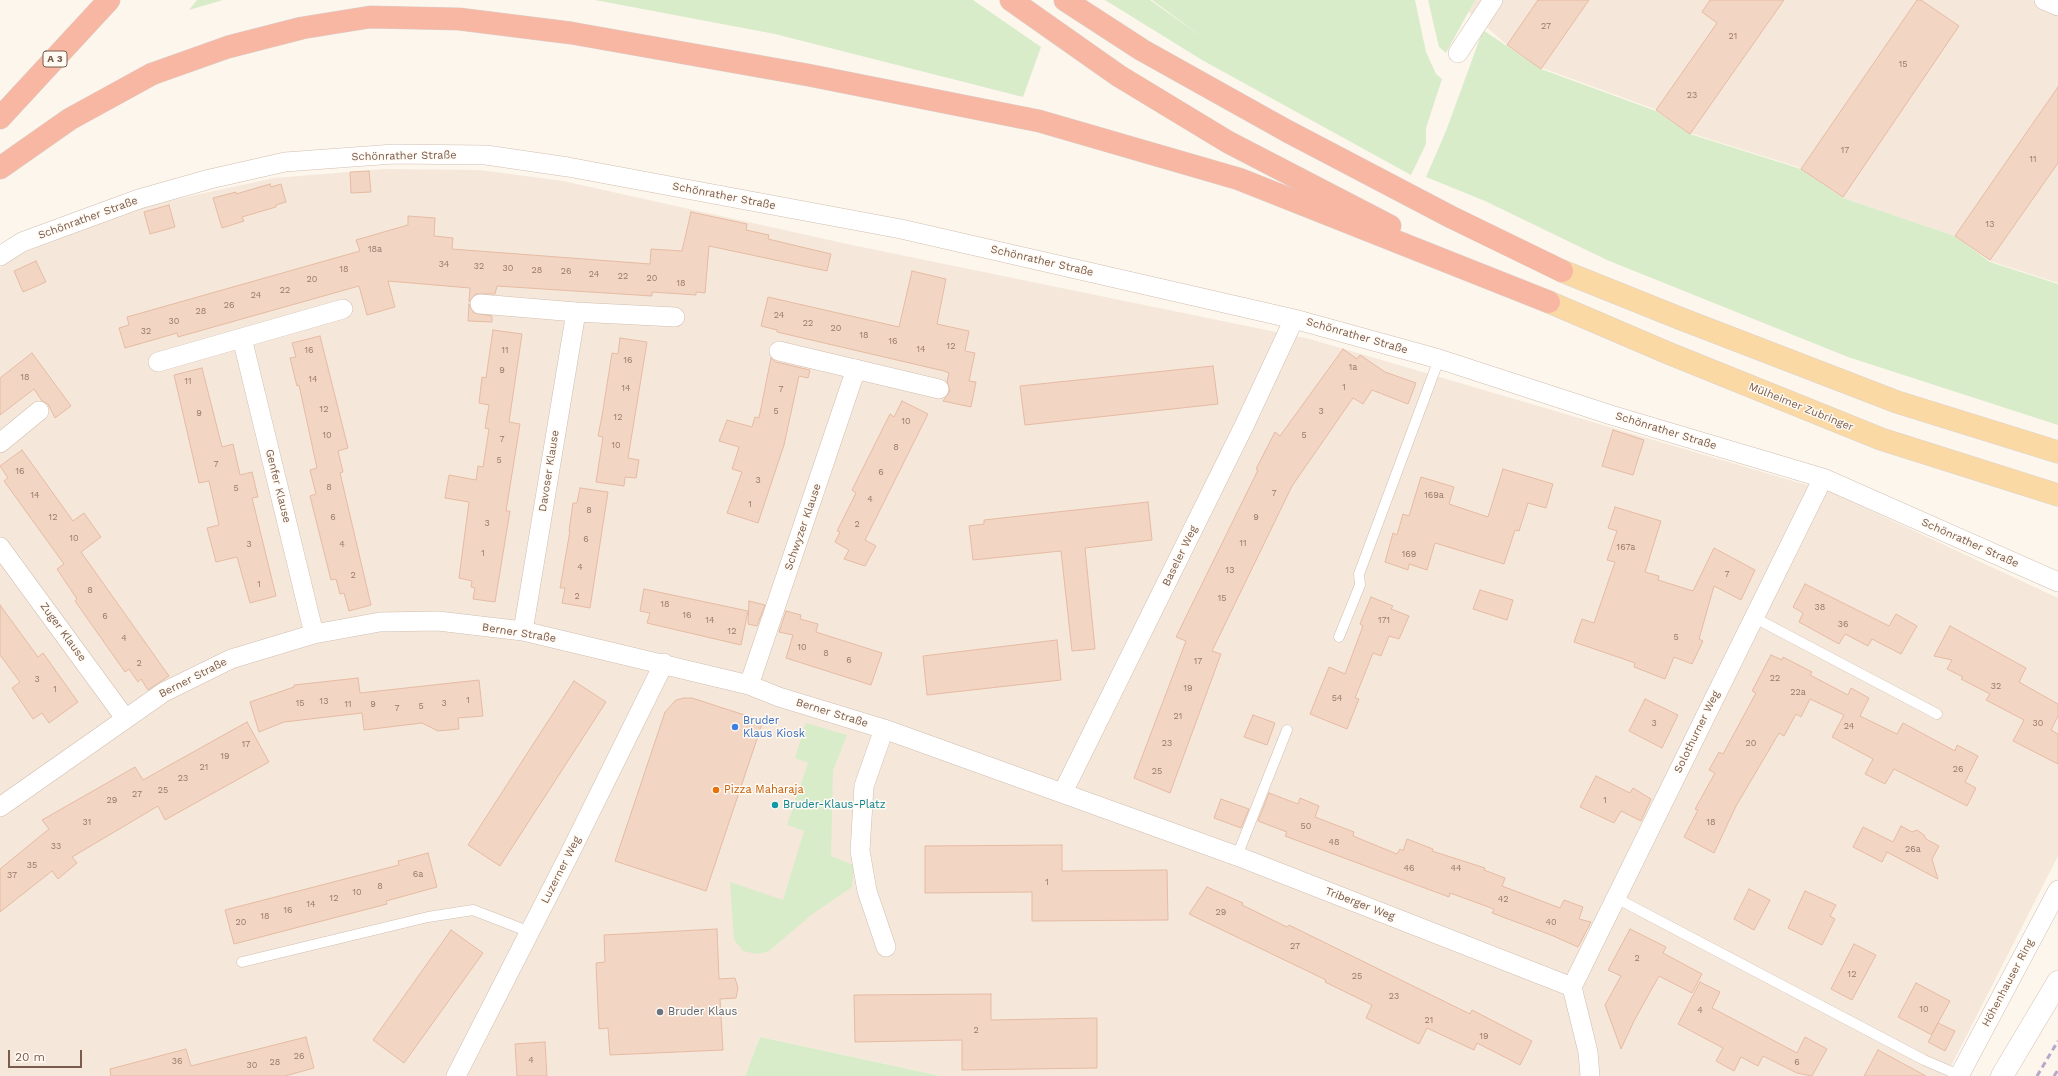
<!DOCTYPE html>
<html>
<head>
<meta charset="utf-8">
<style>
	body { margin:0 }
	#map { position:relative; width:2058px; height:1076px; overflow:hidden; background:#fdf6ec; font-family:"Work Sans",sans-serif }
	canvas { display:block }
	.scale { position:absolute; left:8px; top:1050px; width:74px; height:18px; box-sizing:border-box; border:2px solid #7a5c4d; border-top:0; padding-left:5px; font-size:12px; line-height:14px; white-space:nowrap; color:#7a5c4d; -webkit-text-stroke:3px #fffaf3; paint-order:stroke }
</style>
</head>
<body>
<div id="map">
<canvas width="2058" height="1076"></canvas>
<div class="scale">20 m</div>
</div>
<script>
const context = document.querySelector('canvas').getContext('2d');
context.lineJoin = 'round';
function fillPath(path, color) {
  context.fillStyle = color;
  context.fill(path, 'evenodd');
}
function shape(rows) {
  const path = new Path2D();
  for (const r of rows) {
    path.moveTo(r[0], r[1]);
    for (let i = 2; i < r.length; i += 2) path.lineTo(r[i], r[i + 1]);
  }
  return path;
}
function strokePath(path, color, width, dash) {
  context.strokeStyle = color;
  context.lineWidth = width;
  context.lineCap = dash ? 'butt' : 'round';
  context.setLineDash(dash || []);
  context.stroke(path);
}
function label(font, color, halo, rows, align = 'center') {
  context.font = font + ' "Work Sans",sans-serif';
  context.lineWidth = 3;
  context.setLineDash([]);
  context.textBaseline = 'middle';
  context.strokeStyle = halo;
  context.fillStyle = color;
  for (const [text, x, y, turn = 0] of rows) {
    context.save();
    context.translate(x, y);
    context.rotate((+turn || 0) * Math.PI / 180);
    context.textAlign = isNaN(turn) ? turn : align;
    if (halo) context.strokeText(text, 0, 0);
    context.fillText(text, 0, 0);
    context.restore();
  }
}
const residential = shape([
	[1455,0,2058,0,2058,283,1990,261,1955,236,1843,198,1801,168,1690,133,1657,110,1542,68,1507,45],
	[385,169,480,170,563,181,852,245,1310,339,1831,492,2058,598,2058,856,1946,1076,941,1076,760,1037,745,1076,0,1076,0,267,18,255,88,227,154,204,274,178]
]);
const green = shape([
	[197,0,223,0,189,10],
	[595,0,973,0,1041,47,1023,97,775,34],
	[1105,0,1150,0,1205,39,1152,0,1415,0,1426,52,1436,74,1442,79,1426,128,1305,79,1426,128,1426,144,1411,175,1202,60],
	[1428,0,1475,0,1446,53,1439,47],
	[1483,30,1541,69,1656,111,1690,134,1801,169,1843,198,1955,236,1990,262,2058,284,2058,425,1848,357,1607,260,1485,201,1426,177,1446,131],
	[806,723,847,735,833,770,831,856,854,865,852,887,811,915,769,951,757,954,743,951,734,940,730,882,783,900,804,831,787,825,808,763,795,758],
	[760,1037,941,1076,745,1076]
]);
const building = shape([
	[1538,0,1589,0,1541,69,1507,45,1538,0],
	[1710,0,1784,0,1690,134,1656,110,1717,23,1702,12,1710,0],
	[1917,0,1921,0,1959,26,1843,197,1801,169,1917,0],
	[2058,87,2058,163,1990,260,1955,236,2058,87],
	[369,171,371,192,351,193,350,172,369,171],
	[270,184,271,187,281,184,286,202,276,205,276,207,242,217,244,221,222,228,213,198,236,192,236,194,270,184],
	[169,205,175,227,150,234,144,212,169,205],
	[691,212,747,224,746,230,769,235,768,239,831,254,827,271,709,246,705,293,696,292,696,295,652,292,652,296,497,286,495,294,476,294,469,302,470,288,388,281,395,307,367,315,359,286,178,337,177,333,125,348,119,328,129,325,127,317,360,251,356,240,408,225,408,216,435,218,434,236,453,238,452,249,650,264,651,249,682,251,691,212],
	[36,261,46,282,23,292,14,271,36,261],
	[912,271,946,279,937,324,969,331,965,351,975,353,969,381,976,382,971,407,943,401,950,391,947,382,949,373,944,371,777,332,777,330,761,326,768,297,899,327,912,271],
	[469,304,474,313,492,316,492,322,468,321,469,304],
	[493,330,522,334,509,422,520,424,506,511,510,511,495,602,473,599,475,588,471,587,472,581,459,578,469,502,445,498,449,475,476,480,478,466,483,467,489,429,485,428,489,405,479,403,482,377,486,378,493,330],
	[320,336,348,448,338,451,343,472,340,473,371,605,349,611,344,593,340,594,336,579,331,580,310,496,316,494,310,470,317,468,299,385,297,386,290,358,296,357,292,343,320,336],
	[620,338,647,342,628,458,639,460,636,478,625,477,624,486,596,482,603,437,598,436,602,416,612,353,618,354,620,338],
	[1343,349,1357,359,1360,355,1385,372,1416,383,1408,404,1372,390,1363,404,1353,398,1292,486,1212,651,1221,654,1170,793,1134,778,1186,641,1176,637,1258,470,1256,469,1275,432,1280,436,1343,349],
	[32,353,71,406,55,418,48,404,42,401,34,389,0,415,0,378,32,353],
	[771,358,776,362,810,370,808,378,799,376,784,445,758,523,727,513,742,472,732,469,739,447,719,441,727,420,752,427,755,417,759,418,771,358],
	[1213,366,1218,404,1025,425,1020,386,1213,366],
	[202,368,222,447,233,444,240,475,252,472,258,497,252,498,276,596,250,603,237,557,216,562,207,528,219,525,209,481,199,483,174,375,202,368],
	[902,401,928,414,865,540,876,546,865,566,844,559,849,550,835,542,840,532,837,531,856,493,852,490,890,414,894,417,902,401],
	[1613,430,1644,440,1633,475,1602,466,1613,430],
	[22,450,73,521,84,513,101,537,81,552,169,676,148,690,141,679,138,682,129,669,125,672,75,601,77,599,57,569,64,564,4,481,8,478,0,466,22,450],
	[1503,469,1553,484,1546,508,1528,503,1519,531,1515,530,1504,564,1435,543,1427,570,1409,564,1408,570,1385,562,1393,533,1397,535,1403,514,1409,516,1421,477,1454,487,1449,504,1488,517,1503,469],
	[580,488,608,492,590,608,562,603,565,588,560,588,570,531,569,531,573,503,577,503,580,488],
	[1148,502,1152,540,1085,548,1095,649,1072,651,1061,551,973,560,969,526,984,524,984,520,1148,502],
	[1615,507,1661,521,1645,572,1659,576,1658,580,1693,591,1714,548,1755,570,1741,600,1714,586,1699,639,1703,641,1692,664,1674,657,1665,679,1634,667,1635,663,1574,642,1582,619,1594,623,1615,562,1607,560,1617,531,1608,528,1615,507],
	[1805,584,1889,626,1896,614,1917,626,1901,654,1872,639,1868,646,1845,634,1839,644,1799,622,1803,613,1793,607,1805,584],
	[644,589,748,611,741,645,647,623,650,613,640,611,644,589],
	[1480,590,1513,600,1507,620,1473,609,1480,590],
	[1371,597,1393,606,1391,609,1409,616,1399,639,1389,636,1381,656,1373,653,1355,698,1359,699,1347,729,1310,714,1329,667,1345,674,1363,626,1360,624,1371,597],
	[749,601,765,605,757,626,748,624,749,601],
	[0,605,38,657,43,653,78,702,49,723,42,713,33,719,12,688,20,682,0,655,0,605],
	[786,611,801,615,800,619,818,624,816,632,882,653,871,685,786,658,793,635,779,632,786,611],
	[1950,626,2026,668,2019,682,2058,704,2058,716,2051,730,2058,734,2058,764,2013,741,2024,720,1986,700,1990,694,1961,679,1963,677,1947,669,1952,660,1934,656,1950,626],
	[1057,640,1061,680,927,695,923,656,1057,640],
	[1771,655,1782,660,1783,657,1812,672,1810,675,1848,695,1851,688,1869,698,1860,716,1897,734,1903,723,1955,751,1957,745,1978,756,1965,782,1976,788,1967,806,1894,769,1885,784,1865,774,1873,759,1832,737,1844,715,1810,699,1801,717,1796,714,1784,736,1779,733,1736,806,1714,853,1684,837,1698,810,1695,809,1715,773,1709,770,1719,752,1723,754,1756,693,1752,691,1771,655],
	[358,678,360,693,479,680,483,716,458,718,459,729,438,731,422,723,364,730,362,713,284,722,259,732,250,702,294,687,294,685,358,678],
	[574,681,606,702,500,866,468,845,574,681],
	[684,698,692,698,763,721,706,891,615,861,665,712,676,700,684,698],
	[1645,699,1678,715,1662,748,1629,731,1645,699],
	[1253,715,1275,723,1267,745,1244,737,1253,715],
	[247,722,269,762,165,820,158,806,72,857,77,863,58,879,52,871,0,912,0,869,49,829,42,820,135,767,143,780,247,722],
	[1596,776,1630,793,1633,788,1651,799,1641,821,1621,811,1614,823,1580,807,1596,776],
	[1269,793,1298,804,1300,798,1319,806,1315,817,1354,832,1353,836,1397,854,1400,849,1403,851,1407,839,1433,849,1432,851,1485,868,1484,870,1505,878,1502,886,1560,908,1564,900,1583,907,1579,919,1591,922,1578,947,1551,935,1492,913,1494,909,1450,893,1449,897,1285,836,1287,832,1258,821,1269,793],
	[1221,799,1249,809,1241,828,1214,818,1221,799],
	[1901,826,1912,832,1917,830,1924,835,1926,839,1939,846,1932,859,1938,879,1887,852,1882,862,1853,847,1863,827,1893,842,1901,826],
	[1062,845,1062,871,1167,870,1168,920,1032,921,1032,892,925,893,925,846,1062,845],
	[428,853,437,887,386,901,387,904,234,944,225,910,399,865,398,861,428,853],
	[1207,887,1243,903,1242,905,1287,927,1289,925,1470,1014,1472,1010,1532,1041,1520,1065,1477,1043,1474,1050,1427,1028,1419,1044,1366,1018,1372,1005,1325,982,1326,980,1189,914,1207,887],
	[1749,889,1770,900,1754,930,1734,919,1749,889],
	[1805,891,1836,905,1830,916,1835,919,1822,945,1788,928,1805,891],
	[717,929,719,979,735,978,738,988,736,998,720,999,723,1050,610,1055,608,1028,599,1029,596,963,605,962,604,935,717,929],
	[1630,929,1666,947,1663,953,1702,974,1692,993,1659,976,1634,1021,1621,1049,1605,1005,1621,976,1608,970,1630,929],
	[451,930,483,953,404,1063,373,1040,451,930],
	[1854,944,1876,955,1852,1000,1831,989,1854,944],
	[1700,982,1720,992,1712,1008,1737,1021,1797,1053,1805,1037,1827,1049,1812,1076,1797,1073,1763,1056,1758,1066,1741,1057,1734,1071,1716,1061,1723,1048,1678,1024,1700,982],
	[1916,983,1950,1001,1932,1034,1938,1023,1955,1031,1945,1051,1928,1042,1932,1035,1898,1017,1916,983],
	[991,994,991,1020,1097,1018,1097,1068,962,1070,962,1040,855,1042,854,995,991,994],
	[306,1037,314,1068,285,1076,111,1076,110,1069,186,1049,191,1066,306,1037],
	[545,1042,547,1076,517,1076,515,1044,545,1042],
	[1878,1050,1926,1076,1864,1076,1878,1050]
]);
const lane = shape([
	[1753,617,1937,714],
	[1339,637,1360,585,1359,574,1439,359],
	[1237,856,1287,730],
	[1616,898,1924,1060,1959,1075],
	[242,962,428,917,473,910,530,932]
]);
const street = shape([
	[2044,0,2058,6],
	[1458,53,1493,0],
	[0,256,22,242,139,199,210,179,285,162,394,154,486,155,568,167,901,229,1294,319,1439,359,1611,415,1823,478,2058,582],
	[480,304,576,312,675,317],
	[242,338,314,634],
	[779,351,939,389],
	[158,362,343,309],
	[0,443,39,411],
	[0,547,125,718],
	[523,631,576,312],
	[749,685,856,369],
	[884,729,864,786,860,851,867,891,886,947],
	[1063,792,1244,426,1294,319],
	[0,807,164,692,231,659,314,634,380,622,438,621,523,631,749,685,779,697,884,729,1237,856,1572,987,1588,1052,1590,1076],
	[1572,987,1823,478],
	[456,1076,569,855,664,663],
	[1959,1076,2058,890]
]);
const secondary = shape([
	[2002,1076,2058,982]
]);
const primary = shape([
	[1562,271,1679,318,1897,402,2058,452],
	[1549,302,1668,353,1881,439,2058,495]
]);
const highway = shape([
	[1011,0,1119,76,1228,142,1390,226],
	[1065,0,1142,50,1287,131,1451,217,1562,271],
	[0,118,109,0],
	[0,168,70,119,152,74,228,47,302,28,370,17,459,19,571,33,808,75,1039,121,1239,179,1549,302]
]);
const rail = shape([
	[2037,1076,2058,1041],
	[2054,1076,2058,1070]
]);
const markers = [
	[735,727,4,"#3f7fe0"],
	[716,790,4,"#e8710a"],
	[775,805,4,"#0f9aa8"],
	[660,1012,4,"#6b7280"]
];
const numberNames = [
	["27",1546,26],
	["21",1733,36],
	["15",1903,64],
	["23",1692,95],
	["17",1845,150],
	["11",2033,159],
	["13",1990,224],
	["18a",375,249],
	["34",444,264],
	["32",479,266],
	["30",508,268],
	["18",344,269],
	["28",537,270],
	["26",566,271],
	["24",594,274],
	["22",623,276],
	["20",652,278],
	["20",312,279],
	["18",681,283],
	["22",285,290],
	["24",256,295],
	["26",229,305],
	["28",201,311],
	["24",779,315],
	["30",174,321],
	["22",808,323],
	["20",836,328],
	["32",146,331],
	["18",864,335],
	["16",893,341],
	["12",951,346],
	["14",921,349],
	["16",309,350],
	["11",505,350],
	["16",628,360],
	["1a",1353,367],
	["9",502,370],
	["18",25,377],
	["14",313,379],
	["11",188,381],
	["1",1344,387],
	["14",626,388],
	["7",781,389],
	["12",324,409],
	["5",776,411],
	["3",1321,411],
	["9",199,413],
	["12",618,417],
	["10",906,421],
	["10",327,435],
	["5",1304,435],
	["7",502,439],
	["10",616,445],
	["8",896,447],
	["5",499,460],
	["7",216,464],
	["16",20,471],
	["6",881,472],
	["3",758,480],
	["8",329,487],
	["5",236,488],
	["7",1274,493],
	["14",35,495],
	["169a",1434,495],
	["4",870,499],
	["1",750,504],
	["8",589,510],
	["12",53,517],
	["6",333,517],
	["9",1256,517],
	["3",487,523],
	["2",857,524],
	["10",74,538],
	["6",586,539],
	["11",1243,543],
	["3",249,544],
	["4",342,544],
	["167a",1626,547],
	["1",483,553],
	["169",1409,554],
	["4",580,567],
	["13",1230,570],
	["7",1727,574],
	["2",353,575],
	["1",259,584],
	["8",90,590],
	["2",577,596],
	["15",1222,598],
	["18",665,604],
	["38",1820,607],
	["16",687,615],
	["6",105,616],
	["14",710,620],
	["171",1384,620],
	["36",1843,624],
	["12",732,631],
	["5",1676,637],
	["4",124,638],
	["10",802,647],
	["8",826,653],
	["6",849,660],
	["17",1198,661],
	["2",139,663],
	["22",1775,678],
	["3",37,679],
	["32",1996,686],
	["19",1188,688],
	["1",55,689],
	["22a",1798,692],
	["54",1337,698],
	["1",468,700],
	["13",324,701],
	["15",300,703],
	["3",444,703],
	["11",348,704],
	["9",373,704],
	["5",421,706],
	["7",397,708],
	["21",1178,716],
	["3",1654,723],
	["30",2038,723],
	["24",1849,726],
	["23",1167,743],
	["20",1751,743],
	["17",246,744],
	["19",225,756],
	["21",204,767],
	["26",1958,769],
	["25",1157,771],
	["23",183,778],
	["25",163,790],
	["27",137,794],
	["29",112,800],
	["1",1605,800],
	["31",87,822],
	["18",1711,822],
	["50",1306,826],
	["48",1334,842],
	["33",56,846],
	["26a",1913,849],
	["35",32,865],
	["46",1409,868],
	["44",1456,868],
	["6a",418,874],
	["37",12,875],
	["1",1047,882],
	["8",380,886],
	["10",357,892],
	["12",334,898],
	["42",1503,899],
	["14",311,904],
	["16",288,910],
	["29",1221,912],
	["18",265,916],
	["20",241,922],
	["40",1551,922],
	["27",1295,946],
	["2",1637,958],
	["12",1852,974],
	["25",1357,976],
	["23",1394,996],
	["10",1924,1009],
	["4",1700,1010],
	["21",1429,1020],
	["2",976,1030],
	["19",1484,1036],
	["26",299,1056],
	["4",531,1060],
	["36",177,1061],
	["28",275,1062],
	["6",1797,1062],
	["30",252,1065]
];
const shields = [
	[55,59,24]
];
const shieldNames = [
	["A 3",55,59]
];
const streetNames = [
	["Schönrather Straße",404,156,-1],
	["Schönrather Straße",724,196,11],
	["Schönrather Straße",88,218,-20],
	["Schönrather Straße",1042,261,13],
	["Schönrather Straße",1357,336,16],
	["Mülheimer Zubringer",1801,407,22],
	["Schönrather Straße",1666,431,17],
	["Davoser Klause",549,471,-81],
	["Genfer Klause",278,486,76],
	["Schwyzer Klause",803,527,-71],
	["Schönrather Straße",1970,543,24],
	["Baseler Weg",1180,556,-64],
	["Zuger Klause",63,632,54],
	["Berner Straße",519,633,9],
	["Berner Straße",193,678,-27],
	["Berner Straße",832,713,17],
	["Solothurner Weg",1697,732,-64],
	["Luzerner Weg",561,870,-63],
	["Triberger Weg",1360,904,21],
	["Höhenhauser Ring",2008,983,-62]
];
const shopNames = [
	["Bruder",743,721],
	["Klaus Kiosk",743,734]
];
const foodNames = [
	["Pizza Maharaja",724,790]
];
const cultureNames = [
	["Bruder-Klaus-Platz",783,805]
];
const worshipNames = [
	["Bruder Klaus",668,1012]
];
fillPath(residential, '#f5e8da');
fillPath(green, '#d8ecc9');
fillPath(building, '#f3d5c3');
strokePath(building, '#e6bba3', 1);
strokePath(lane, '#d1beb0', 11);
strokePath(street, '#d1beb0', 20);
strokePath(secondary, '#d6c0b0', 23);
strokePath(primary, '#dad1cd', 23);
strokePath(highway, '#dad1cd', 23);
strokePath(lane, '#fff', 10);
strokePath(street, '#fff', 19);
strokePath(secondary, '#fff', 22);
strokePath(primary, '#fbd9a5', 22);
strokePath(highway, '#f7b7a3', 22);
strokePath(rail, '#b9a8c9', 3, [6, 4]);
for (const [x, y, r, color] of markers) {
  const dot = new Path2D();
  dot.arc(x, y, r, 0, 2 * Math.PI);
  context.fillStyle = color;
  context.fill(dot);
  strokePath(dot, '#fffaf3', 1.5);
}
label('9px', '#987a6a', null, numberNames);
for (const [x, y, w] of shields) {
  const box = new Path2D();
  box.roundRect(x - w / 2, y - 8, w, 16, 3);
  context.fillStyle = '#fffaf3';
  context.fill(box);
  strokePath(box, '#7a5c4d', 1);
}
label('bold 10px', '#7a5c4d', null, shieldNames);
label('11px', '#7a5c4d', '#fffaf3', streetNames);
label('11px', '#366cbe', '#fffaf3', shopNames, 'left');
label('11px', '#c56008', '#fffaf3', foodNames, 'left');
label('11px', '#0d838f', '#fffaf3', cultureNames, 'left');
label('11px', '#5b616d', '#fffaf3', worshipNames, 'left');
</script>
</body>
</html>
